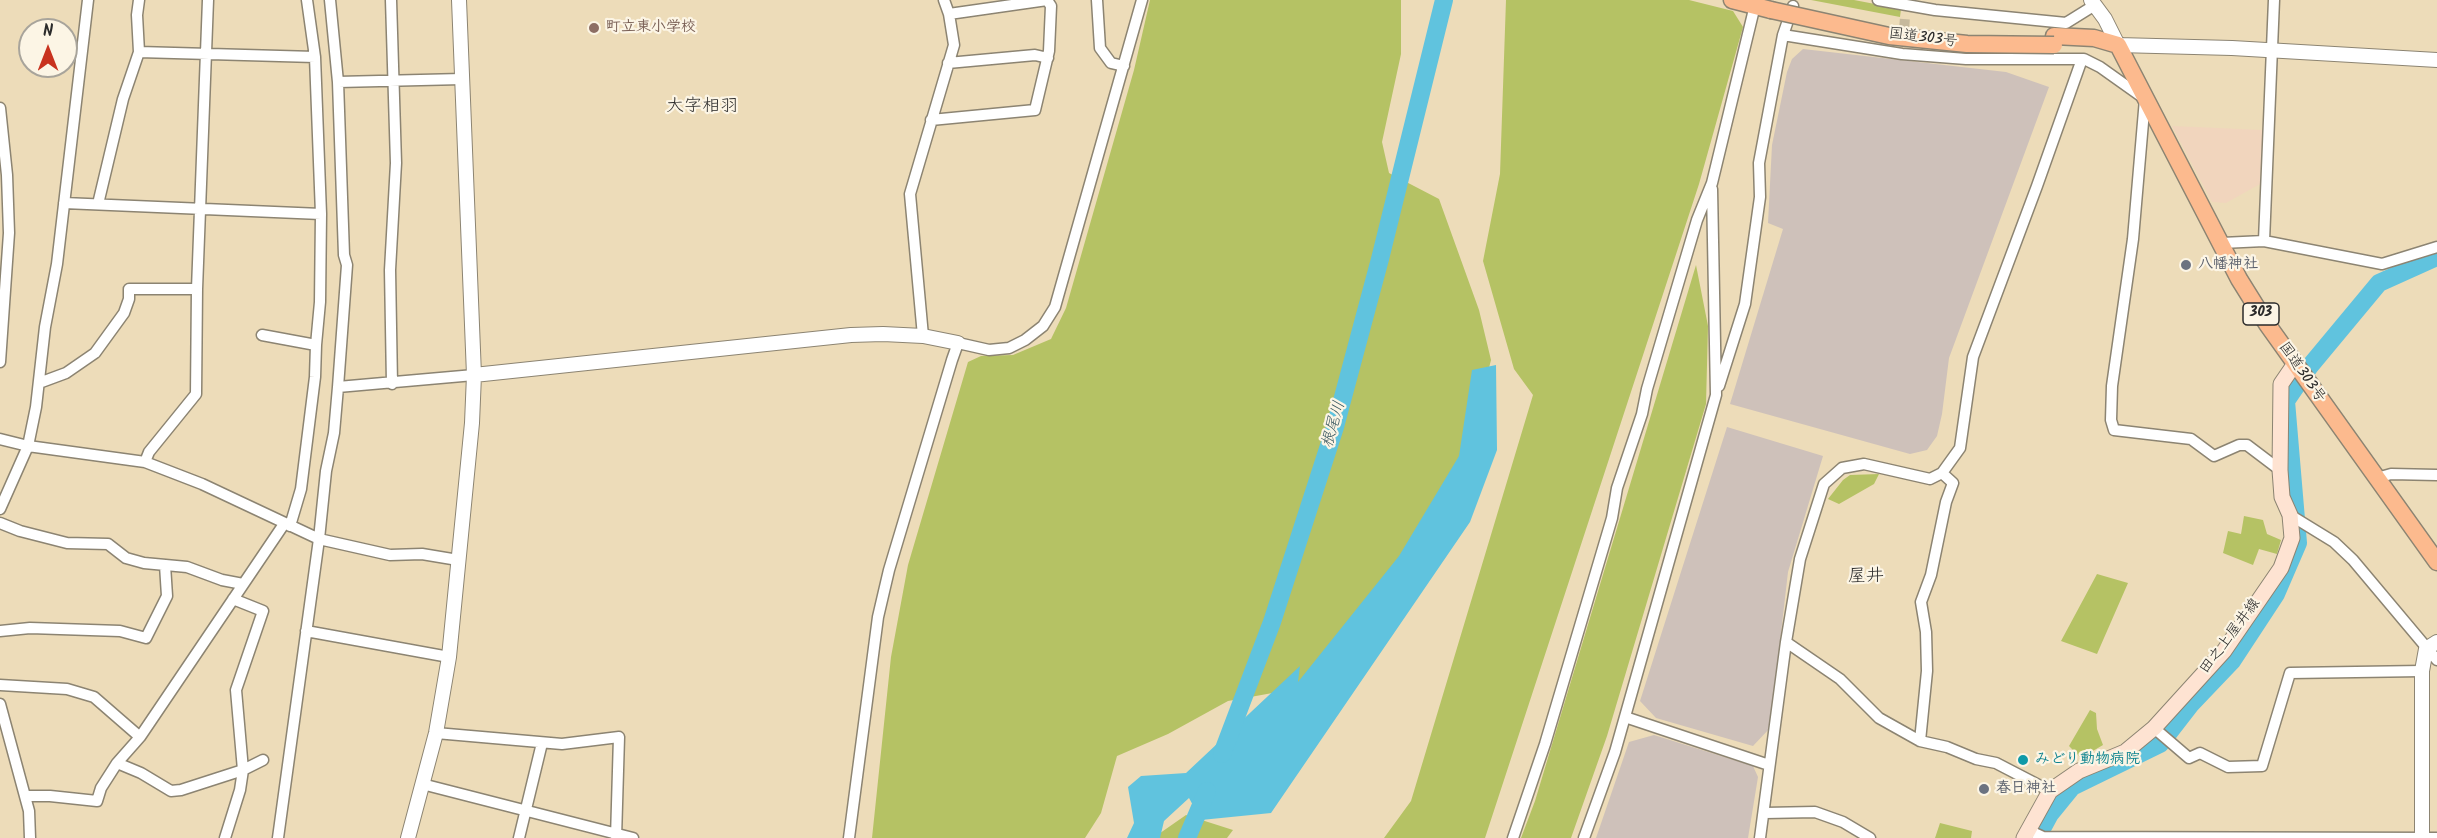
<!DOCTYPE html>
<html>
<head>
<meta charset="utf-8">
<style>
	body { margin:0 }
	#map { position:relative; width:2437px; height:838px; overflow:hidden; background:#eddcb9; font-family:Kalam,sans-serif }
	canvas { display:block }
	.north { position:absolute; left:18px; top:18px; width:60px; height:60px; box-sizing:border-box; background:#fcf5e5; border:2px solid #a8a49b; border-radius:50%; rotate:0deg; font-size:16px; font-weight:700; line-height:24px; text-align:center; color:#2b2b2b }
	.north::after { content:''; display:block; margin:auto; width:21px; height:27px; background:#c8321e; clip-path:polygon(50% 0,100% 100%,50% 72%,0 100%) }
</style>
</head>
<body>
<div id="map">
<canvas width="2437" height="838"></canvas>
<div class="north">N</div>
</div>
<script>
const context = document.querySelector('canvas').getContext('2d');
context.lineJoin = 'round';
function fillPath(path, color) {
  context.fillStyle = color;
  context.fill(path, 'evenodd');
}
function shape(rows) {
  const path = new Path2D();
  for (const r of rows) {
    path.moveTo(r[0], r[1]);
    for (let i = 2; i < r.length; i += 2) path.lineTo(r[i], r[i + 1]);
  }
  return path;
}
function strokePath(path, color, width, dash) {
  context.strokeStyle = color;
  context.lineWidth = width;
  context.lineCap = dash ? 'butt' : 'round';
  context.setLineDash(dash || []);
  context.stroke(path);
}
function label(font, color, halo, rows, align = 'center') {
  context.font = font + ' Kalam,"Klee One",sans-serif';
  context.lineWidth = 4.5;
  context.setLineDash([]);
  context.textBaseline = 'middle';
  context.strokeStyle = halo;
  context.fillStyle = color;
  for (const [text, x, y, turn = 0] of rows) {
    context.save();
    context.translate(x, y);
    context.rotate((+turn || 0) * Math.PI / 180);
    context.textAlign = isNaN(turn) ? turn : align;
    if (halo) context.strokeText(text, 0, 0);
    context.fillText(text, 0, 0);
    context.restore();
  }
}
const built = shape([
	[2172,126,2263,130,2260,184,2226,203,2212,202]
]);
const industrial = shape([
	[1803,49,2006,72,2049,87,1949,358,1942,414,1937,436,1927,450,1910,454,1730,404,1783,229,1768,223,1772,145,1787,72,1792,59],
	[1727,427,1823,456,1788,572,1770,728,1753,746,1656,718,1640,701],
	[1654,735,1753,766,1758,777,1748,838,1596,838,1629,742]
]);
const green = shape([
	[1150,0,1401,0,1401,54,1382,142,1389,173,1439,199,1479,310,1491,360,1461,479,1317,685,1228,701,1168,734,1117,756,1101,813,1085,838,872,838,891,657,908,565,968,362,981,356,1013,355,1051,339,1066,308,1134,70],
	[1506,0,1689,0,1733,11,1743,27,1699,184,1485,838,1384,838,1411,801,1533,395,1514,369,1483,261,1500,174],
	[1811,0,1854,0,1901,9,1900,17],
	[1696,265,1708,326,1706,404,1607,736,1571,838,1521,838,1535,801],
	[1879,474,1874,484,1839,504,1828,499,1843,480,1850,475],
	[2244,516,2263,520,2267,534,2281,540,2277,554,2259,549,2253,565,2223,553,2228,531,2241,534],
	[2097,574,2128,583,2097,654,2061,641],
	[2090,710,2096,713,2097,729,2103,745,2081,758,2069,746],
	[1186,815,1233,830,1227,838,1153,838],
	[1940,823,1972,831,1971,838,1935,838]
]);
const water = shape([
	[1496,365,1497,450,1470,522,1271,813,1201,820,1189,798,1164,821,1160,838,1127,838,1134,823,1128,787,1141,776,1186,773,1300,666,1298,682,1399,556,1459,456,1472,370]
]);
const river = shape([
	[1222,754,1272,622,1335,427,1380,259,1444,0],
	[1187,838,1207,791],
	[2037,838,2050,814,2072,787,2160,744,2191,704,2232,661,2276,594,2298,543,2286,401,2310,366,2379,283,2437,257]
]);
const minorTunnel = shape([
	[1903,44,1905,17]
]);
const minor = shape([
	[307,0,315,57,321,214],
	[330,0,338,82],
	[391,0,396,163,390,270,392,384],
	[1097,0,1100,48,1111,63,1124,66],
	[1878,0,1935,10,2066,23,2095,5],
	[1783,35,1902,54,1966,59,2084,59,2100,67,2145,99,2133,239,2112,386,2111,420,2114,430,2191,439,2214,456,2239,445,2247,445,2280,470],
	[139,52,315,57],
	[948,63,1035,55,1048,58],
	[0,108,7,175,9,233,0,362],
	[931,120,1035,110,1049,51,1051,6,1047,0,949,14],
	[64,203,321,214,320,302,316,345],
	[98,204,123,99,139,52,137,15,139,0],
	[2264,241,2274,0],
	[2222,243,2264,241,2382,264,2437,247],
	[262,335,316,345,315,377,301,489,290,526],
	[923,336,910,194,954,45,949,14,944,0],
	[39,383,66,373,95,353,124,313,129,299,129,289,197,289],
	[1719,386,1745,304,1760,197,1759,163,1783,35,1793,6],
	[338,387,347,265,344,255,338,82,462,79],
	[0,439,28,446,145,462,202,484,319,539,390,555,422,554,458,560],
	[145,462,149,452,196,394,197,289,208,0],
	[2377,478,2391,474,2437,475],
	[0,509,28,446,36,407,45,327,57,264,88,0],
	[2290,515,2334,542,2353,560,2437,660],
	[0,523,20,531,67,543,108,544,126,558,144,563,187,567,222,580,243,584],
	[233,599,263,611,236,690,243,770,263,760],
	[0,631,30,628,120,631,146,638,167,596,165,565],
	[306,631,449,657],
	[1786,642,1840,679,1879,718,1920,741,1947,747,1976,759,1996,763,2050,791],
	[0,685,67,689,94,697,140,737],
	[0,704,29,811,30,838],
	[1625,717,1769,765],
	[2154,728,2189,758,2200,753,2228,767,2262,766,2290,673,2422,671],
	[436,733,562,744,619,737,616,838],
	[1920,741,1927,671,1926,632,1921,602,1931,575,1946,502,1953,483,1942,473],
	[117,763,141,773,171,791,181,790,243,770,240,790,225,838],
	[422,784,633,838],
	[25,796,50,796,97,801,101,788,117,763,140,737,284,524],
	[1765,813,1815,812,1843,822,1870,838],
	[2028,830,2043,837,2437,838],
	[278,838,319,539,326,471,334,433,338,387,474,375],
	[519,838,542,743],
	[849,838,878,617,889,570,952,360,958,343,989,350,1009,348,1025,340,1043,326,1055,307,1142,0],
	[1513,838,1545,744,1612,518,1617,488,1642,414,1647,389,1697,220,1712,183,1756,1],
	[1584,838,1615,752,1716,395,1712,189],
	[1760,838,1786,642,1800,559,1824,484,1842,468,1864,464,1930,479,1942,473,1960,448,1973,357,2037,186,2082,59]
]);
const tertiary = shape([
	[2091,0,2105,19,2118,45,2232,48,2437,60],
	[474,375,851,335,883,334,923,336,958,343],
	[408,838,436,733,449,657,472,423,474,375,459,0],
	[2422,838,2422,671,2426,649,2437,642]
]);
const secondary = shape([
	[2024,838,2050,791,2079,771,2125,752,2154,728,2224,651,2281,568,2292,538,2290,515,2282,497,2280,470,2281,384,2294,365]
]);
const trunk = shape([
	[1732,0,1771,10],
	[2054,36,2094,38,2118,45,2239,279,2267,324,2437,562]
]);
const trunkBridge = shape([
	[1771,10,1889,36,1967,44,2054,45]
]);
const markers = [
	[594,28,6,"#8d6e63"],
	[2186,265,6,"#6b7280"],
	[2023,760,6,"#0f9aa8"],
	[1984,789,6,"#6b7280"]
];
const shields = [
	[2261,314,36]
];
const shieldNames = [
	["303",2261,314]
];
const educationNames = [
	["町立東小学校",606,28]
];
const streetNames = [
	["国道303号",1923,39,7],
	["国道303号",2301,373,55],
	["田之上屋井線",2231,637,-53]
];
const worshipNames = [
	["八幡神社",2198,265],
	["春日神社",1996,789]
];
const cultureNames = [
	["みどり動物病院",2035,760]
];
const waterNames = [
	["根尾川",1335,425,-74]
];
const quarterNames = [
	["大字相羽",702,108],
	["屋井",1866,578]
];
fillPath(built, '#f1d5bd');
fillPath(industrial, '#cec1ba');
fillPath(green, '#b5c264');
fillPath(water, '#60c3de');
strokePath(river, '#60c3de', 18);
strokePath(minorTunnel, '#c6b99d', 10, [10, 5]);
strokePath(minor, '#8c8472', 13);
strokePath(tertiary, '#8c8472', 16);
strokePath(secondary, '#8c8472', 17);
strokePath(trunk, '#8c8472', 19);
strokePath(minor, '#fff', 10);
strokePath(tertiary, '#fff', 14);
strokePath(secondary, '#fee3d2', 15);
strokePath(trunk, '#fcba8e', 16);
strokePath(trunkBridge, '#8c8472', 19, []);
strokePath(trunkBridge, '#fcba8e', 16);
for (const [x, y, r, color] of markers) {
  const dot = new Path2D();
  dot.arc(x, y, r, 0, 2 * Math.PI);
  context.fillStyle = color;
  context.fill(dot);
  strokePath(dot, '#fcf5e5', 2);
}
for (const [x, y, w] of shields) {
  const box = new Path2D();
  box.roundRect(x - w / 2, y - 11, w, 22, 4.5);
  context.fillStyle = '#fcf5e5';
  context.fill(box);
  strokePath(box, '#2b2b2b', 1.5);
}
label('bold 14px', '#2b2b2b', null, shieldNames);
label('bold 15px', '#785e54', '#fcf5e5', educationNames, 'left');
label('15px', '#2b2b2b', '#fcf5e5', streetNames);
label('bold 15px', '#5b616d', '#fcf5e5', worshipNames, 'left');
label('bold 15px', '#0d838f', '#fcf5e5', cultureNames, 'left');
label('italic 16px', '#3b5961', '#fcf5e5', waterNames);
label('18px', '#2b2b2b', '#fcf5e5', quarterNames);
</script>
</body>
</html>
